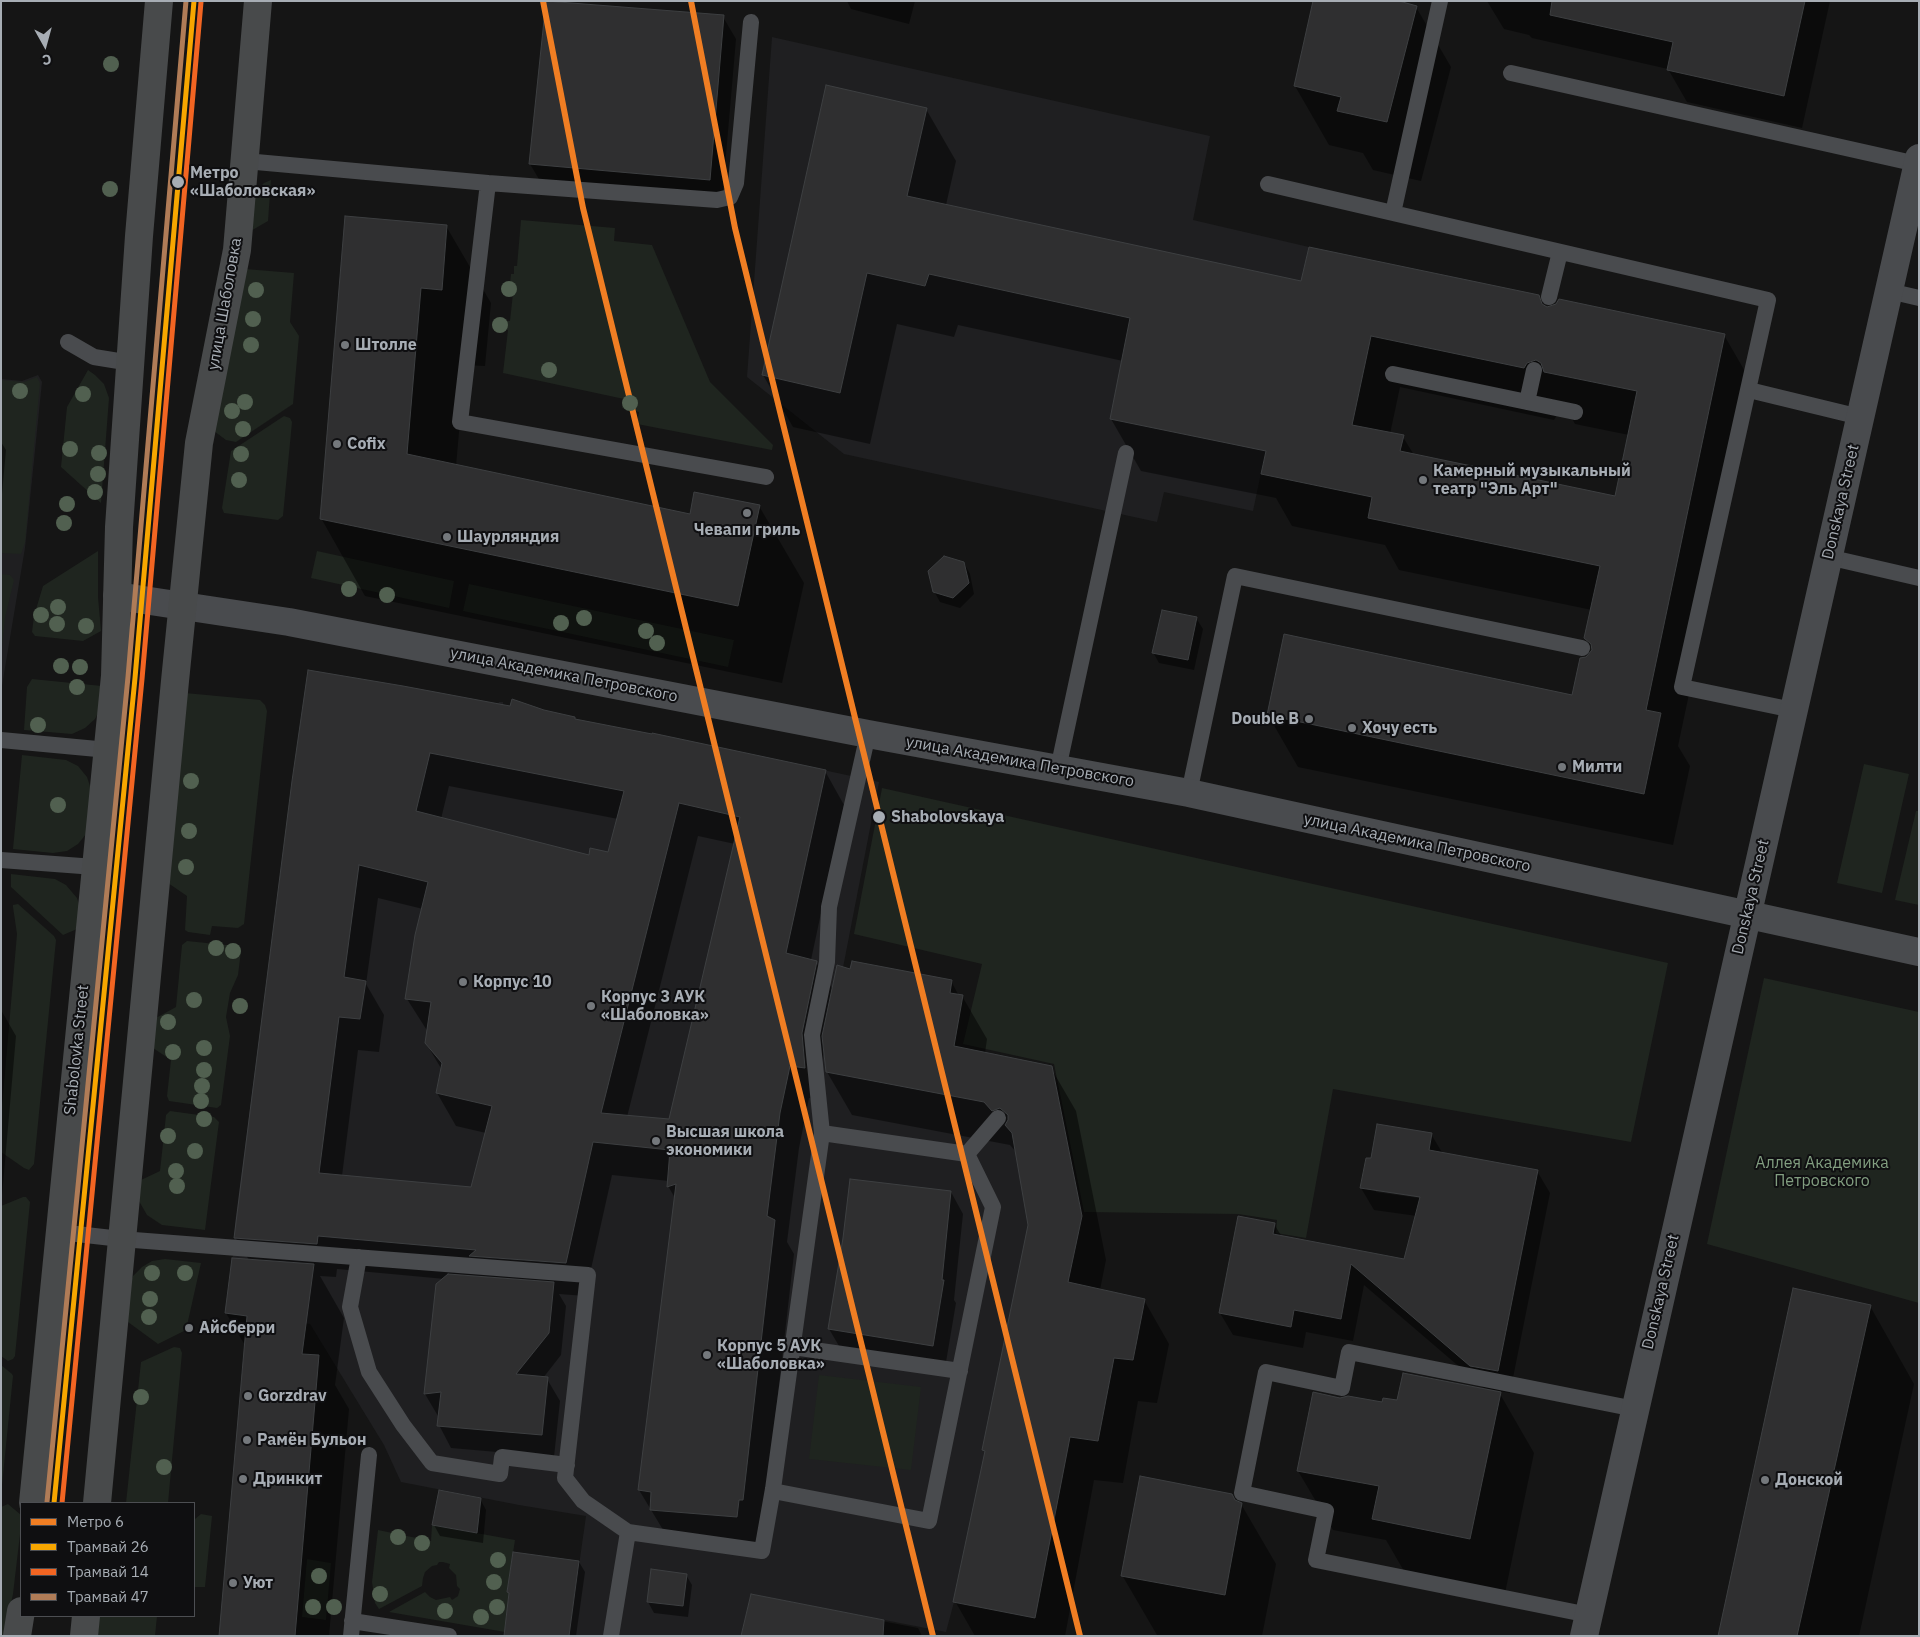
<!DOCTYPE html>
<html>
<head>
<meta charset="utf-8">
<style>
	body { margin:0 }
	#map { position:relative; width:1920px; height:1637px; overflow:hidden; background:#151515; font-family:"IBM Plex Sans",sans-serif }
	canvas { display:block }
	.frame { position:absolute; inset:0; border:2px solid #a7adb4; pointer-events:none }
	.legend { position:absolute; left:20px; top:1502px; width:175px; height:115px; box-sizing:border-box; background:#0f0f11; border:1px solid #4c4e52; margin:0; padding:6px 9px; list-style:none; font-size:15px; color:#a7adb4 }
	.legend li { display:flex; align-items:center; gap:10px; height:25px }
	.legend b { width:25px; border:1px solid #4c4e52 }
	.north { position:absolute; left:20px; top:20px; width:50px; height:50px; -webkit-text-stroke:4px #0f0f11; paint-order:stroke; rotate:173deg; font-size:14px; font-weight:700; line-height:20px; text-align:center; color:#a7adb4 }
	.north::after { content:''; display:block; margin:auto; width:18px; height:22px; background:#a7adb4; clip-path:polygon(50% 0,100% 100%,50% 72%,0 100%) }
</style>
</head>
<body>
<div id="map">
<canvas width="1920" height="1637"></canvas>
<div class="frame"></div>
<ul class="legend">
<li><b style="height:6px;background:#f07e23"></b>Метро 6</li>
<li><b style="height:6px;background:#f7a600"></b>Трамвай 26</li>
<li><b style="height:6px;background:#f26522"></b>Трамвай 14</li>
<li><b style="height:6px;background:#b07c57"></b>Трамвай 47</li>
</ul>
<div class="north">С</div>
</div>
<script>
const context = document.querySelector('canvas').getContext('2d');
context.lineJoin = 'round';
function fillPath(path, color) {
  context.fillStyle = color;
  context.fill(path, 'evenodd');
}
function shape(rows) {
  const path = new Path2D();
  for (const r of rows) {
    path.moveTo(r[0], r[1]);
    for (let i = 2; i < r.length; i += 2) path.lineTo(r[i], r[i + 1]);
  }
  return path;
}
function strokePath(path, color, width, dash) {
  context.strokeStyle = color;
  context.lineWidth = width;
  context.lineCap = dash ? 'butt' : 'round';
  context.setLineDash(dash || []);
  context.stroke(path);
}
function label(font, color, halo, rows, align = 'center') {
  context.font = font + ' "IBM Plex Sans",sans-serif';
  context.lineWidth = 4;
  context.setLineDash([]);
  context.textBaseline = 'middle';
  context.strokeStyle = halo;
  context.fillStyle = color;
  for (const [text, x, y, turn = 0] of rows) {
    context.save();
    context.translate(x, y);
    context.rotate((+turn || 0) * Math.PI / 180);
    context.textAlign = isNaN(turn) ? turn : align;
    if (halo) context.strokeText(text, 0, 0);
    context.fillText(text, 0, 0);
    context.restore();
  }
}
const built = shape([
	[772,37,1210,136,1193,220,1309,247,1253,511,1164,492,1157,522,844,454,747,377],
	[38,375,42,382,25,548,1,692,1,379,22,381],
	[403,686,498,704,499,702,503,702,503,705,510,706,511,704,558,715,559,713,570,718,571,716,575,717,575,719,652,734,652,733,879,782,835,1009,850,1024,1052,1066,1082,1216,1068,1283,1099,1289,1035,1618,954,1602,946,1632,751,1594,741,1636,569,1636,586,1516,519,1505,401,1482,384,1445,310,1324,225,1313,234,1247,235,1223,299,734,396,753,392,746]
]);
const green = shape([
	[271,180,268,221,249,232,254,193,264,183],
	[521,220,615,228,614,241,652,245,710,382,773,445,772,450,637,424,639,412,622,408,624,399,503,373,508,330,495,328,495,321,510,321,513,293,504,291,505,283,510,284,511,274,514,274,514,266,517,266],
	[245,269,294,273,290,322,299,336,293,404,236,442,226,440,214,431],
	[88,370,95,375,104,384,109,398,101,503,61,467,67,407],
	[37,377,40,383,25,543,21,554,1,553,1,380,24,382],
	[284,416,290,418,292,422,283,516,278,520,224,513,222,508,231,451],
	[98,551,98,597,101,631,83,641,35,636,32,632,34,616,43,586],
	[317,551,454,581,449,608,311,578],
	[1,574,10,575,14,580,5,618,1,656],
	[469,584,734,640,728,667,463,611],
	[32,679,102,686,98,713,95,719,85,728,72,734,24,730,27,687],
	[185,693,260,700,265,705,267,711,244,924,238,928,212,926,210,935,188,932,185,930,187,896,168,883],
	[22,755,66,760,78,766,87,777,91,789,87,833,78,844,67,851,53,853,13,849],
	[1864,764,1909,774,1882,893,1837,883],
	[882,788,1668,963,1631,1142,1333,1089,1306,1238,1276,1233,1277,1220,1238,1214,1084,1212,1054,1064,963,1044,982,964,854,934],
	[1916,811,1919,811,1919,905,1895,900],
	[11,874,55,879,66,885,77,898,80,908,77,929,63,935,11,887],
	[18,904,54,936,56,940,34,1164,29,1170,24,1168,1,1152,1,1118,17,934,13,907,13,905],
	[187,941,236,946,241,951,238,975,230,993,226,1017,230,1036,221,1105,217,1108,169,1101,167,1096,171,1060,153,1048,154,1019,176,1007,182,945],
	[1764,978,1919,1012,1919,1303,1707,1244],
	[170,1111,214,1117,219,1122,205,1230,162,1225,147,1215,139,1201,141,1180,160,1171,166,1115],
	[23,1197,26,1197,30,1202,15,1356,13,1359,8,1361,1,1356,1,1206],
	[165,1259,201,1263,186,1330,158,1344,128,1322,129,1285,133,1276,142,1267,152,1261],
	[174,1347,180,1348,182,1353,168,1503,126,1503,141,1362],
	[1,1365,12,1374,13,1376,1,1495],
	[819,1375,921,1387,911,1470,809,1459],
	[8,1504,21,1515,21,1526,13,1594,4,1636,1,1636,1,1507],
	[201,1514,212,1516,205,1587,194,1587,195,1519],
	[432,1525,515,1540,507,1592,509,1593,505,1632,389,1612,425,1592,430,1597,436,1600,450,1597,452,1600,458,1596,460,1589,457,1586,456,1575,449,1568,450,1564,443,1562,439,1562,437,1565,432,1566,425,1572,423,1578,422,1586,379,1609,375,1603,372,1582,378,1530,431,1541],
	[307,1559,331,1563,326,1620,302,1617],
	[96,1616,157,1616,155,1636,94,1636]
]);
const shadow = shape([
	[847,1,915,1,909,24,851,9],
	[1487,1,1830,1,1802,128,1687,102,1668,69,1532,38,1529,35,1504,29],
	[1416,7,1451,67,1421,181,1373,170,1363,153,1329,145,1295,86],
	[723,17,736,39,722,201,543,186,530,164],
	[926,109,956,161,946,205,1302,283,1538,296,1544,307,1724,335,1754,387,1678,746,1690,766,1673,845,1298,767,1268,715,1573,696,1586,658,1593,651,1586,638,1592,610,1399,570,1385,545,1292,526,1276,498,1141,471,1111,419,1123,361,958,325,954,337,897,324,870,444,793,427,763,375],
	[1400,387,1554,420,1557,415,1569,413,1575,424,1629,435,1616,498,1414,455,1403,437,1390,434],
	[446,226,491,303,485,366,465,365,456,466,691,515,759,506,804,583,782,683,365,596,321,518],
	[1,442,6,450,1,505],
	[964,563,970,574,974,594,960,608,940,602,934,591],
	[1196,618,1203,629,1194,670,1159,663,1153,652],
	[575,720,825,771,844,805,811,960,816,962,833,990,851,970,951,981,959,996,962,996,987,1039,985,1053,1051,1068,1076,1111,1106,1260,1100,1290,1144,1300,1169,1344,1157,1403,1138,1401,1123,1483,1094,1480,1065,1636,975,1636,955,1601,986,1453,983,1449,1029,1225,1017,1153,1010,1145,852,1115,827,1072,824,1050,821,1068,824,1101,809,1098,799,1148,787,1242,794,1254,762,1534,755,1550,671,1543,639,1490,675,1198,668,1186,669,1181,612,1175,585,1296,559,1294,566,1306,561,1355,543,1378,547,1379,560,1401,554,1457,451,1448,439,1425,440,1415,438,1416,425,1394,445,1279,337,1269,336,1277,320,1276,344,1318,335,1385,349,1409,329,1636,220,1636,246,1347,226,1313,249,1260,235,1237,293,781],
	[449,786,618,819,609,853,590,857,441,819],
	[698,836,735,844,670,1120,627,1117],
	[378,898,423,909,407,999,428,1032,426,1043,442,1070,437,1093,456,1126,486,1133,472,1188,342,1176,358,1050,379,1052,384,1015,366,984],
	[1,1010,16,1036,1,1207],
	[1431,1134,1443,1154,1537,1171,1550,1193,1510,1393,1484,1388,1364,1285,1353,1341,1306,1332,1303,1348,1233,1335,1220,1313,1274,1224,1282,1237,1405,1260,1417,1216,1374,1210,1361,1188,1372,1159],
	[1376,1189,1427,1197,1426,1199,1376,1192],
	[951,1192,963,1214,954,1300,956,1303,945,1368,842,1351,829,1329],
	[1870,1306,1914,1384,1859,1636,1719,1636],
	[1500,1394,1534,1453,1504,1598,1408,1578,1386,1540,1333,1530,1298,1471,1340,1399,1383,1403],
	[480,1499,486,1510,483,1543,440,1536,434,1525],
	[1236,1502,1241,1504,1276,1564,1262,1636,1157,1635,1122,1575],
	[514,1554,579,1562,585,1572,576,1636,504,1636],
	[686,1575,692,1585,688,1617,654,1613,648,1602],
	[752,1596,918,1628,922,1636,742,1636]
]);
const building = shape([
	[546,1,724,15,710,180,529,164,546,1],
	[1313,1,1399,1,1417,6,1387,122,1337,111,1341,97,1294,86,1313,1],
	[1552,1,1805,1,1784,96,1667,70,1673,42,1550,15,1552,1],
	[826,85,927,108,907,196,1301,281,1309,247,1539,295,1542,304,1547,307,1556,304,1559,299,1725,334,1646,710,1661,713,1644,794,1267,715,1284,634,1572,695,1580,658,1586,657,1592,650,1591,644,1584,638,1600,566,1368,518,1372,497,1261,474,1266,451,1110,419,1130,318,929,274,925,286,867,273,840,393,762,375,826,85],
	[1371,336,1524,368,1527,363,1536,360,1541,363,1544,372,1637,391,1615,496,1400,451,1404,435,1352,425,1371,336],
	[345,216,447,225,442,290,421,288,407,454,690,514,694,492,760,505,738,606,320,519,345,216],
	[944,556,964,562,969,583,953,598,933,592,928,571,944,556],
	[1162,610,1197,617,1188,660,1152,653,1162,610],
	[308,670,403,686,510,706,512,699,544,710,575,717,575,719,652,734,652,733,826,770,786,953,817,961,802,1033,805,1068,790,1066,780,1113,767,1216,775,1220,743,1500,739,1500,737,1517,650,1510,651,1492,638,1490,676,1184,667,1187,670,1150,593,1142,566,1263,469,1256,476,1250,318,1236,317,1244,234,1238,292,781,308,670],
	[430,753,624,791,608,852,590,848,589,855,416,811,430,753],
	[679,803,740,817,669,1119,601,1113,679,803],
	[359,865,428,882,415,935,405,999,431,1002,425,1043,442,1063,436,1093,492,1106,471,1187,319,1173,339,1017,360,1019,366,981,344,977,359,865],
	[852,961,952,980,950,993,963,995,954,1046,1052,1066,1082,1216,1068,1282,1145,1299,1133,1360,1114,1358,1098,1441,1070,1437,1035,1618,953,1602,985,1451,982,1450,1028,1225,1012,1133,1005,1125,1008,1120,1008,1115,1000,1108,992,1111,984,1102,826,1072,822,1036,837,965,850,969,852,961],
	[1377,1124,1432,1133,1429,1150,1538,1170,1498,1371,1470,1366,1351,1264,1341,1319,1294,1310,1291,1327,1219,1313,1238,1216,1275,1223,1273,1234,1404,1259,1420,1197,1360,1188,1366,1158,1371,1158,1377,1124],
	[850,1179,951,1191,942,1280,944,1280,933,1346,828,1329,843,1238,850,1179],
	[232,1258,314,1264,302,1354,319,1355,295,1636,219,1636,247,1316,225,1313,232,1258],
	[448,1274,554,1282,549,1333,516,1374,548,1377,542,1435,437,1426,441,1392,424,1394,436,1284,448,1274],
	[1793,1288,1871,1305,1797,1636,1718,1636,1793,1288],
	[1403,1373,1501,1392,1470,1539,1372,1519,1379,1486,1297,1471,1313,1392,1340,1398,1348,1396,1382,1402,1383,1398,1397,1400,1403,1373],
	[1140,1476,1232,1494,1235,1500,1242,1503,1225,1595,1121,1576,1140,1476],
	[439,1490,481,1498,477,1533,432,1525,439,1490],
	[513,1552,579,1561,569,1636,504,1636,509,1593,507,1592,513,1552],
	[651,1569,687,1574,683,1606,647,1602,651,1569],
	[751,1594,884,1620,883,1636,741,1636,751,1594]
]);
const service = shape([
	[1511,73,1917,164],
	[245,161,488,183,717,200,730,197,736,183,751,22],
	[488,183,460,422,766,477],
	[1268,184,1768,300,1682,687,1793,710],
	[1393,213,1440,1],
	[1889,291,1919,298],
	[1549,297,1560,252],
	[68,342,94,357,131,363],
	[1393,374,1575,412],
	[1749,390,1860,417],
	[1527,402,1534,370],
	[1828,557,1919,578],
	[1,740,108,750],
	[1058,769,1126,453],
	[1189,793,1235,576,1582,648],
	[1,860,95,867],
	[967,1154,998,1118],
	[59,1232,121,1239,588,1275,565,1478,583,1501,628,1532,611,1636],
	[359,1257,350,1307,369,1372,403,1425,432,1463,500,1474,502,1457,567,1465],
	[793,1347,960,1371],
	[773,1491,929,1521,993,1207,967,1154,822,1133],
	[628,1532,762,1551,773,1489,822,1133,812,1035,827,962,829,907,868,734],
	[1589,1615,1316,1560,1326,1511,1242,1493,1266,1372,1342,1388,1349,1352,1635,1409],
	[352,1621,449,1636],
	[351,1636,369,1455]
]);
const minor = shape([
	[1584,1636,1919,158]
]);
const tertiary = shape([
	[117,596,289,622,868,734,1189,793,1919,952]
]);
const secondary = shape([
	[33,1503,115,676,119,527,139,236,159,1],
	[97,1503,175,681,199,443,237,250,258,1],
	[17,1636,21,1611],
	[84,1636,86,1616]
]);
const tram1 = shape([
	[54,1503,135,678,194,1]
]);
const tram2 = shape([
	[62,1503,142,679,201,2]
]);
const tram3 = shape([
	[47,1502,128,677,186,1]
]);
const metro1 = shape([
	[543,1,583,208,933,1636],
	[691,1,735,228,1080,1636]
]);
const trees = [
	[111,64],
	[110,189],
	[509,289],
	[256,290],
	[253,319],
	[500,325],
	[251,345],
	[549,370],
	[20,391],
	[83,394],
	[245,402],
	[630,403],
	[232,411],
	[243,429],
	[70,449],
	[99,453],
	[241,454],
	[98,474],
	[239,480],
	[95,492],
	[67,504],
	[64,523],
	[349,589],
	[387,595],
	[58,607],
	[41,615],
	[584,618],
	[561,623],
	[57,624],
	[86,626],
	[646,631],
	[657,643],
	[61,666],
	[80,667],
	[77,687],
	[38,725],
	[191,781],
	[58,805],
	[189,831],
	[186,867],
	[216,948],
	[233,951],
	[194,1000],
	[240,1006],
	[168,1022],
	[204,1048],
	[173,1052],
	[204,1070],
	[202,1086],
	[201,1101],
	[204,1119],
	[168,1136],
	[195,1151],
	[176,1171],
	[177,1186],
	[152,1273],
	[185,1273],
	[150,1299],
	[149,1317],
	[141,1397],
	[164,1467],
	[398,1537],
	[422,1543],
	[498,1560],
	[319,1576],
	[494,1582],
	[380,1594],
	[313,1607],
	[334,1607],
	[497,1607],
	[445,1611],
	[481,1617]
];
const markers = [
	[178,182,7,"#a7adb4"],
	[345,345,5,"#74787c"],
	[337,444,5,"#74787c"],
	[1423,480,5,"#74787c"],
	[747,513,5,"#74787c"],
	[447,537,5,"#74787c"],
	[1309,719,5,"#74787c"],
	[1352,728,5,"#74787c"],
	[1562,767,5,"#74787c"],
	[879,817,7,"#a7adb4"],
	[463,982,5,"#74787c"],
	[591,1006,5,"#74787c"],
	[656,1141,5,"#74787c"],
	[189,1328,5,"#74787c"],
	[707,1355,5,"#74787c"],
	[248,1396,5,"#74787c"],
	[247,1440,5,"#74787c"],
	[243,1479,5,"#74787c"],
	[1765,1480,5,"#74787c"],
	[233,1583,5,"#74787c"]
];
const stopNames = [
	["Метро",190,173],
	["«Шаболовская»",190,191],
	["Shabolovskaya",891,817]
];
const streetNames = [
	["улица Шаболовка",225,304,-80],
	["Donskaya Street",1841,502,-77],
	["улица Академика Петровского",564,675,11],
	["улица Академика Петровского",1020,762,10],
	["улица Академика Петровского",1417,843,12],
	["Donskaya Street",1751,897,-77],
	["Shabolovka Street",77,1050,-84],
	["Donskaya Street",1661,1292,-77]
];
const poiNames = [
	["Штолле",355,345],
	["Cofix",347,444],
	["Камерный музыкальный",1433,471],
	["театр \"Эль Арт\"",1433,489],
	["Чевапи гриль",747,530,"center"],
	["Шаурляндия",457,537],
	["Double B",1299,719,"right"],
	["Хочу есть",1362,728],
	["Милти",1572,767],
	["Корпус 10",473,982],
	["Корпус 3 АУК",601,997],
	["«Шаболовка»",601,1015],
	["Высшая школа",666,1132],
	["экономики",666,1150],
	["Айсберри",199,1328],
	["Корпус 5 АУК",717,1346],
	["«Шаболовка»",717,1364],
	["Gorzdrav",258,1396],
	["Рамён Бульон",257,1440],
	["Дринкит",253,1479],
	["Донской",1775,1480],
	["Уют",243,1583]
];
const parkNames = [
	["Аллея Академика",1822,1163],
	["Петровского",1822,1181]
];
fillPath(built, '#1f1f21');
fillPath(green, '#1f251f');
fillPath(shadow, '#0007');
fillPath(building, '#2f2f30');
strokePath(building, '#3d3f41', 1);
strokePath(service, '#494b4e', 16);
strokePath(minor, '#494b4e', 28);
strokePath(tertiary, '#494b4e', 28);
strokePath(secondary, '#484a4b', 28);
strokePath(tram1, '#f7a600', 5);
strokePath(tram2, '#f26522', 5);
strokePath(tram3, '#b07c57', 5);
strokePath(metro1, '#f07e23', 6);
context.fillStyle = '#516050';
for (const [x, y] of trees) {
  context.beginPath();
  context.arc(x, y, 8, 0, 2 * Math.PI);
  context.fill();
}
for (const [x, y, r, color] of markers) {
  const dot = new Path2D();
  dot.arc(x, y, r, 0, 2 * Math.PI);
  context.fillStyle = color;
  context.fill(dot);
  strokePath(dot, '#0f0f11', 2);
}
label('bold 16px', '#a7adb4', '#0f0f11', stopNames, 'left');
label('16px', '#a7adb4', '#0f0f11', streetNames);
label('bold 16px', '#a7adb4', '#0f0f11', poiNames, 'left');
label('16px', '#829e80', '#0f0f11', parkNames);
</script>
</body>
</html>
